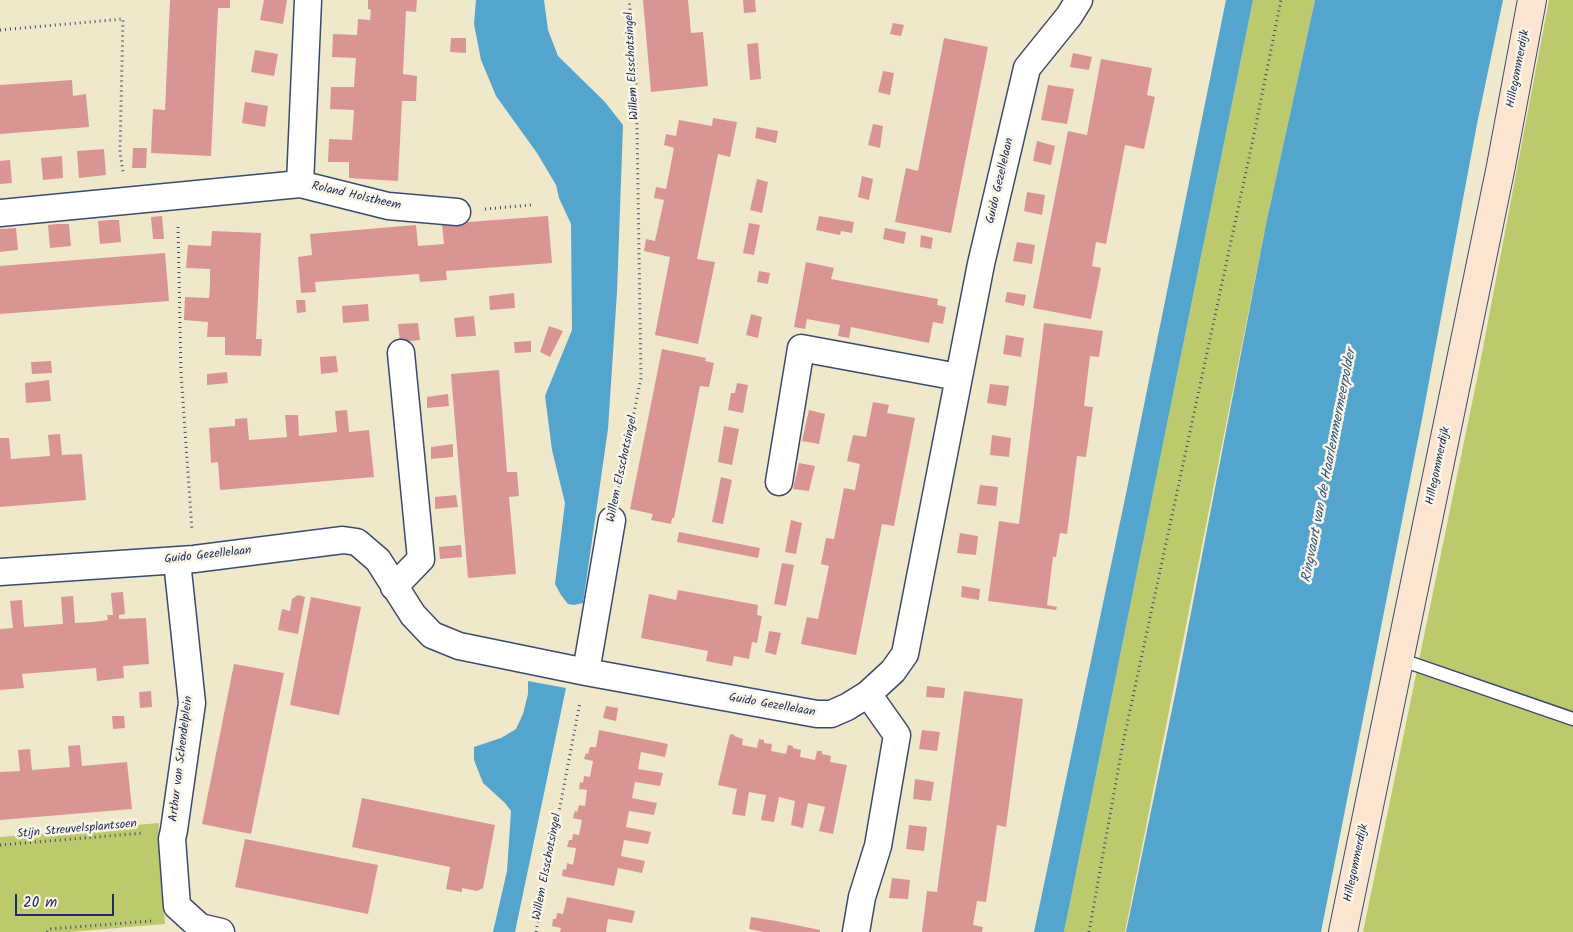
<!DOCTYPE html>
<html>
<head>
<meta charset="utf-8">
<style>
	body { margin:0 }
	#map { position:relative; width:1573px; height:932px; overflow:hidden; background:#f0e8ca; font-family:Kalam,sans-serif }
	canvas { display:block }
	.scale { position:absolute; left:15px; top:894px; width:99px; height:22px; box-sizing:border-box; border:2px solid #1b2f5e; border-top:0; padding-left:6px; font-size:15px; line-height:18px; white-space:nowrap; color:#1b2f5e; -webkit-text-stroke:4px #fcf5e5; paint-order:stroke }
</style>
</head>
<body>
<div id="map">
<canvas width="1573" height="932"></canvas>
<div class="scale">20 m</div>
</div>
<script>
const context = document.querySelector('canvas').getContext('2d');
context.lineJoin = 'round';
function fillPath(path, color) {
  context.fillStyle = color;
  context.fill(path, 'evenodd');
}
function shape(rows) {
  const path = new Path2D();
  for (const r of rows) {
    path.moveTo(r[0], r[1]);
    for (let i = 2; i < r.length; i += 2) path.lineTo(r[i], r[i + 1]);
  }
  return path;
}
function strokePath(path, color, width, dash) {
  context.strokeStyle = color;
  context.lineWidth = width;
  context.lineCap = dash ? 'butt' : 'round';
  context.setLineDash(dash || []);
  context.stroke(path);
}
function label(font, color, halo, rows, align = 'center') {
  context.font = font + ' Kalam,sans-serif';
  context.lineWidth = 5;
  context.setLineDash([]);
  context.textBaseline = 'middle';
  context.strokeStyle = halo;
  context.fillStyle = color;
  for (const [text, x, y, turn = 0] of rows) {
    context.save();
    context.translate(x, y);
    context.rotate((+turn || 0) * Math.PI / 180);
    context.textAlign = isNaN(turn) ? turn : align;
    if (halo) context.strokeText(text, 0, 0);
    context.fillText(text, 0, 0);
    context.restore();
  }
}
const green = shape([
	[1253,0,1315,0,1266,224,1125,932,1064,932],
	[1549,0,1573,0,1573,932,1363,932,1478,374],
	[159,823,158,839,165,924,69,932,0,932,0,837]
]);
const water = shape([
	[476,0,544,0,548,30,558,56,605,102,623,125,617,292,608,429,583,603,574,605,568,604,561,595,555,584,565,503,552,450,545,396,572,330,571,224,559,198,556,185,537,153,496,96,481,60,474,24],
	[1226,0,1253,0,1064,932,1034,932,1127,489],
	[1315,0,1503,0,1477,124,1422,419,1321,932,1126,932,1177,685,1266,224],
	[528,681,566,688,515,932,493,932,507,871,511,811,505,803,483,783,474,760,474,747,501,738,516,729,523,714,528,694]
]);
const building = shape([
	[170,0,230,0,230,8,218,8,211,156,151,153,153,109,165,110],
	[264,0,287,0,283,24,260,20],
	[368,0,417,0,416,12,406,11,403,74,417,76,416,101,402,101,398,181,349,178,349,162,328,162,329,139,352,140,354,110,330,109,331,87,354,87,355,72,356,58,332,57,333,34,357,35,358,19,370,20,371,10,368,9],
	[643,0,688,0,691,33,703,32,708,86,651,92],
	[743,0,755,0,756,12,744,13],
	[893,23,904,25,901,36,890,34],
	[451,38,466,38,466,53,450,52],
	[944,38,988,47,951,233,895,222,906,168,918,171],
	[758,43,761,79,750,80,747,44],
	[255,50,278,54,274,76,251,72],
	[1073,53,1092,57,1089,70,1070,67],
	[1101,59,1152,68,1147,95,1155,97,1144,149,1125,145,1106,244,1096,242,1092,266,1101,268,1091,319,1033,308,1068,131,1087,135],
	[883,71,894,73,890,95,878,92],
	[72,80,73,96,86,94,89,127,0,134,0,85],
	[1048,85,1074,89,1067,124,1041,120],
	[245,102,268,106,265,127,242,123],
	[713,118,737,122,730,157,718,154,697,259,715,262,698,344,655,335,670,257,644,251,646,239,655,241,664,200,654,198,656,187,666,189,674,148,664,145,666,134,676,136,679,120,712,126],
	[873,124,883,126,880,148,868,145],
	[757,127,778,131,776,143,755,138],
	[1037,141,1055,146,1051,165,1033,161],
	[133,148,147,148,146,168,132,168],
	[104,149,106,175,79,178,77,151],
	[62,156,63,178,43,180,41,158],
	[10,160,12,183,0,184,0,161],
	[862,176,873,179,869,200,858,197],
	[757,179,768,182,762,213,750,210],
	[1027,192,1045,195,1042,215,1024,211],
	[162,216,164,239,153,239,151,217],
	[548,216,552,263,446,271,447,280,420,282,419,274,315,282,316,292,301,293,298,257,312,255,310,234,416,225,418,246,444,244,442,224],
	[819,216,854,222,852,233,841,231,840,235,816,230],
	[109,220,119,220,121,242,100,244,98,221],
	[749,223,760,225,754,255,743,253],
	[57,224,69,224,71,246,50,248,48,225],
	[16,228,18,250,0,252,0,229],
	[885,228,906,232,904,244,883,239],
	[212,231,261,233,256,339,262,339,261,356,225,355,225,337,207,337,208,322,184,320,185,297,209,298,210,284,210,269,186,268,188,245,211,246],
	[921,235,933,238,931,249,920,247],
	[1017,242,1035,245,1032,264,1013,261],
	[165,253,169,301,0,314,0,266],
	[806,262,834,268,831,279,938,299,937,305,946,307,943,324,933,322,929,343,851,327,849,338,838,336,840,325,807,319,805,329,794,327],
	[759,271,770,273,768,284,757,282],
	[1007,292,1026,295,1024,306,1005,302],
	[514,293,515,308,490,310,489,296],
	[296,300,305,300,306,312,297,313],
	[368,304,369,321,343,323,342,306],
	[751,314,762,317,758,338,746,335],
	[474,316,476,336,456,337,454,318],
	[418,323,420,340,400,342,398,324],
	[1044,323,1103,331,1099,357,1090,356,1084,406,1093,407,1086,457,1077,456,1067,534,1060,533,1056,557,1053,557,1047,605,1057,607,1056,610,988,601,999,521,1019,524],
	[549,326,563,331,550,357,540,352],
	[1006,335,1024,338,1021,357,1003,354],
	[531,341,531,352,515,353,514,342],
	[662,349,706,358,705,361,714,363,709,387,700,386,674,518,672,518,671,524,651,520,653,514,630,509],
	[336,356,338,372,321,374,320,357],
	[51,361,52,373,32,374,31,362],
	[499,370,507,472,517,472,519,496,509,497,516,574,468,578,451,374],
	[227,372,228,383,207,385,207,374],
	[49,380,51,401,26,403,25,383],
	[737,383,748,385,743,413,728,410,731,393,735,393],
	[990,384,1009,386,1006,406,987,403],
	[448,394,449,406,427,408,427,397],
	[873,402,889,405,887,413,915,418,894,526,882,524,856,655,801,644,807,617,818,619,829,566,821,564,826,538,834,539,844,488,855,490,860,464,847,461,853,435,866,437],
	[347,410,349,432,369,430,374,477,220,490,218,462,211,463,209,428,235,426,235,419,247,418,249,440,287,437,285,415,298,415,299,436,337,432,335,411],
	[809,410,825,414,819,444,802,441],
	[724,426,739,429,732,465,718,462],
	[60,434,62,455,82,454,86,500,0,507,0,438,9,438,11,459,50,456,48,435],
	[992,435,1011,438,1009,457,990,455],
	[453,444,453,457,431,459,431,447],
	[799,463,815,466,809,491,793,489],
	[721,477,732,480,723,524,712,522],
	[980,485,998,487,996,506,977,504],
	[456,495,458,507,435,509,435,497],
	[791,520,802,523,796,554,785,552],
	[679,532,760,548,758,558,677,542],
	[960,533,978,536,976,555,957,553],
	[461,545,462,557,440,559,439,547],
	[782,563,794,565,786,606,774,604],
	[962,586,980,589,979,600,961,597],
	[678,590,758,605,757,615,762,616,757,643,752,642,749,659,734,656,732,666,706,661,708,651,641,638,649,594,676,600],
	[123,592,125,614,119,615,119,619,146,618,149,664,123,666,124,678,97,681,96,668,22,674,24,688,0,690,0,629,13,628,10,601,22,600,24,627,63,624,61,597,73,596,75,623,93,622,108,620,107,615,113,615,111,593],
	[298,595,305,597,298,634,278,630,282,609,290,611,292,599],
	[311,597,361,607,339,715,290,705],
	[769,631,781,633,776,655,765,652],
	[234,664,284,673,251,834,202,824],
	[927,686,945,688,944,698,926,697],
	[151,691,152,707,140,708,139,692],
	[964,691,1023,699,1006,827,997,825,986,902,977,901,973,925,983,927,982,932,922,932,927,891,937,892],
	[606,706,618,708,616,721,603,718],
	[112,716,124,716,125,728,113,729],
	[599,730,668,744,665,757,641,752,638,769,663,773,660,786,635,782,632,798,657,803,654,815,629,811,626,827,651,832,648,844,624,840,621,856,645,861,642,873,618,868,614,886,562,876,563,869,566,870,567,863,573,865,576,848,567,847,569,840,572,840,573,834,579,835,582,820,573,818,575,811,577,812,579,805,585,806,587,790,579,789,580,782,583,783,584,776,590,777,593,761,584,759,586,753,588,754,590,747,596,747],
	[922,730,940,732,937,751,919,749],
	[730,734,735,735,734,736,743,739,742,745,757,748,759,739,764,740,764,743,772,744,771,751,786,754,788,745,793,746,793,748,801,750,800,757,815,760,817,751,822,751,822,754,831,756,830,762,847,765,833,834,819,831,825,807,808,803,803,828,791,825,795,801,779,797,774,822,761,820,766,795,749,792,745,816,732,814,737,789,718,785],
	[80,745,82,766,127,762,132,809,0,820,0,772,20,771,18,750,30,749,32,770,70,767,68,746],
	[915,779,934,782,931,801,913,799],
	[362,798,495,825,483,888,477,891,462,888,462,892,446,889,450,867,352,847],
	[909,825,927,827,924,851,906,849],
	[245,839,378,865,368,914,235,887],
	[892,878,910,880,908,899,889,898],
	[567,897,635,911,632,923,608,919,606,932,560,932,561,928,552,926,553,919,556,919,557,913,563,914],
	[751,917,776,921,820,930,820,932,764,932,749,929]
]);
const path = shape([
	[0,30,123,19,120,152,123,172],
	[485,209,531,205],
	[178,227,181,373,192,530],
	[618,492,641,378,636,65,629,0],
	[0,845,144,833],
	[47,932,49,929,152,921],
	[536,932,580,702],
	[1089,932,1123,743,1252,144,1281,0]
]);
const lane = shape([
	[1399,659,1573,719]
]);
const street = shape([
	[300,184,388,206,457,212],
	[0,213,300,184,308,0],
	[779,482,801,348,958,377],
	[177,561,192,703,174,830,172,839,177,906,200,927,221,932],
	[0,572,194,559,343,540,357,542,378,560,413,615,432,635,459,646,586,672,817,714,831,714,847,707,868,694,893,671,905,654,981,264,1027,68,1069,16,1079,0],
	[394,587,421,559,401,353],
	[586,672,612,520],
	[856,932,862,897,878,846,897,735,868,694]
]);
const secondary = shape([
	[1343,932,1501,166,1532,0]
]);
const streetNames = [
	["Willem Elsschotsingel",633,66,-93],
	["Hillegommerdijk",1519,69,-79],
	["Guido Gezellelaan",1001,181,-77],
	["Roland Holstheem",356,197,13],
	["Hillegommerdijk",1439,466,-78],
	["Willem Elsschotsingel",623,469,-78],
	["Guido Gezellelaan",208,556,-6],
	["Guido Gezellelaan",772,706,10],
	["Arthur van Schendelplein",182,759,-83],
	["Stijn Streuvelsplantsoen",77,830,-5],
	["Hillegommerdijk",1357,863,-78],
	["Willem Elsschotsingel",548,867,-79]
];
const waterNames = [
	["Ringvaart van de Haarlemmermeerpolder",1330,466,-79]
];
fillPath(green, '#bcc96c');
fillPath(water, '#53a5ce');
fillPath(building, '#d99593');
strokePath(lane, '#3b4b6e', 15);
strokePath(street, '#3b4b6e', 29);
strokePath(secondary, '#3b4b6e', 30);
strokePath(path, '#3b4b6e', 3, [1, 4]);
strokePath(lane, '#fff', 12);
strokePath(street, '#fff', 26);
strokePath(secondary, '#fce5d0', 28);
label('12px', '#1b2f5e', '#fcf5e5', streetNames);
label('italic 14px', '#2f5885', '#fcf5e5', waterNames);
</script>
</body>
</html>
